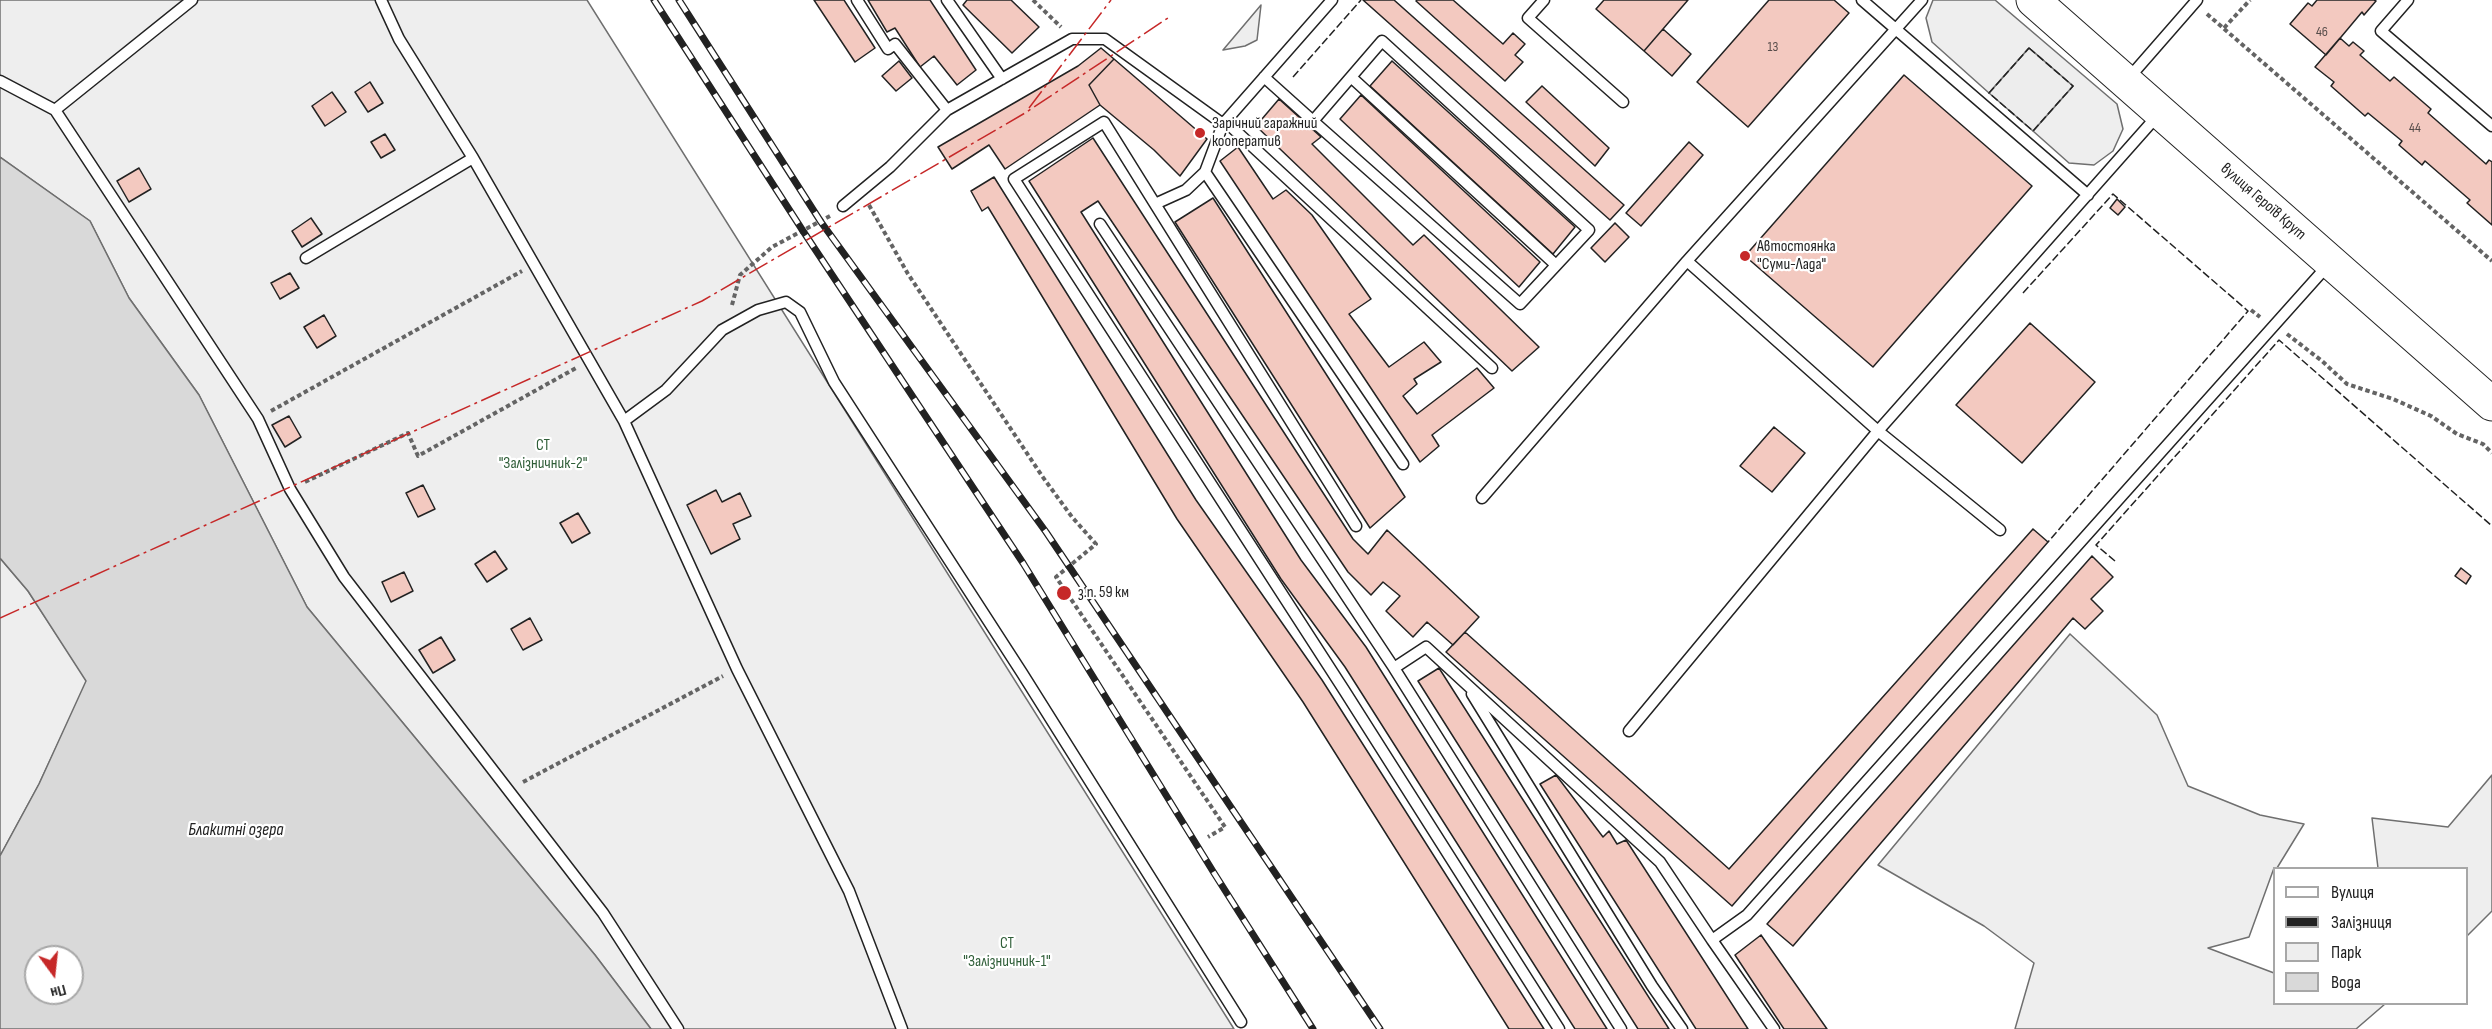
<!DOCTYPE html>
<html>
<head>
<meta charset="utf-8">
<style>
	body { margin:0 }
	#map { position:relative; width:2492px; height:1029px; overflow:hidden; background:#fff; font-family:"Sofia Sans Condensed",sans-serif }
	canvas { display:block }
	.legend { position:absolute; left:2273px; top:867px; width:195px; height:138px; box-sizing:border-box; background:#fff; border:2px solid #a7a7a7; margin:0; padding:8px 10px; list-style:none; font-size:18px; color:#222 }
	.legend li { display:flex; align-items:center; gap:12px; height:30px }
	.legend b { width:30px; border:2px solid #a7a7a7 }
	.north { position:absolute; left:24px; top:945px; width:60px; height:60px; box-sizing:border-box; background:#fff; border:2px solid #a7a7a7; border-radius:50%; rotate:165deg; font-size:16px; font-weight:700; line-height:24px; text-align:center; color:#222 }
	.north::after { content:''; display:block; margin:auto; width:21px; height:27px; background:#c62828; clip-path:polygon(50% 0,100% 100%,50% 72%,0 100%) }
</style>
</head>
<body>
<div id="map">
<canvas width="2492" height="1029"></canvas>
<ul class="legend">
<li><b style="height:8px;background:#fff"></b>Вулиця</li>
<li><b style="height:8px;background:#222"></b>Залізниця</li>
<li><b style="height:16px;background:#eee"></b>Парк</li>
<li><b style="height:16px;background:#d9d9d9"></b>Вода</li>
</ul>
<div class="north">Пн</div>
</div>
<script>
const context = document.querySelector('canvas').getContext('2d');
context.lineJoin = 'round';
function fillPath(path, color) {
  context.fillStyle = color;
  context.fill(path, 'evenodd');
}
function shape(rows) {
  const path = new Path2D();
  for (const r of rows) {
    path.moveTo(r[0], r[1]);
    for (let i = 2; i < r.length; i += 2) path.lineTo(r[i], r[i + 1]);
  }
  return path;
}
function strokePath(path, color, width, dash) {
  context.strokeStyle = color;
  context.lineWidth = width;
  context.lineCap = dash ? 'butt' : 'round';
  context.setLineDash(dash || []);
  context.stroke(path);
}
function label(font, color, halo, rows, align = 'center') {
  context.font = font + ' "Sofia Sans Condensed",sans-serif';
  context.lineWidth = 4.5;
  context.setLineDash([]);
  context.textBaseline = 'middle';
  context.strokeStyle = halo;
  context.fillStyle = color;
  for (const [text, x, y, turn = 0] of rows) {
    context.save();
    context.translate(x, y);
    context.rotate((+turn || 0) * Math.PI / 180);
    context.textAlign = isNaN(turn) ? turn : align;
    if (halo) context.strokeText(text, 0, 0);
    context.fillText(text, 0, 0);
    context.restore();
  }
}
const green = shape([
	[0,0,587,0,1234,1029,651,1029,595,955,307,607,199,395,129,298,90,221,0,157,0,0],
	[1933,0,1995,0,2117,104,2123,129,2113,151,2094,165,2069,163,2033,131,2073,86,2029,48,1989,93,1932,42,1926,18,1933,0],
	[1261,5,1257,40,1245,46,1223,50,1261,5],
	[0,558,28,591,87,681,39,784,0,856,0,558],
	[2070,634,2157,715,2188,786,2260,815,2304,824,2277,868,2274,868,2249,937,2208,948,2274,973,2274,1004,2385,1004,2356,1029,2015,1029,2034,963,1984,926,1878,865,2070,634],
	[2492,775,2492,911,2467,936,2466,868,2378,868,2372,818,2448,827,2492,775]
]);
const parking = shape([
	[2029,48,2073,86,2033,131,1989,93,2029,48]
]);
const water = shape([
	[0,157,90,221,129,298,199,395,307,607,595,955,651,1029,0,1029,0,856,39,784,86,681,28,591,0,558,0,157],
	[36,957,72,957,72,993,36,993,36,957]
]);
const building = shape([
	[814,0,844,0,875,48,855,62,814,0],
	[868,0,930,0,976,70,957,85,934,56,920,67,895,28,887,32,868,0],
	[967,0,1011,0,1039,27,1012,53,963,5,967,0],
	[1363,0,1394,0,1624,205,1610,220,1363,0],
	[1417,0,1453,0,1503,44,1513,33,1525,44,1515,55,1523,62,1505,81,1416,1,1417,0],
	[1604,0,1688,0,1644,51,1596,9,1604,0],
	[1769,0,1834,0,1849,13,1748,127,1697,82,1769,0],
	[2317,0,2374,0,2376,1,2364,15,2362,12,2326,55,2290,24,2308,3,2312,6,2317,0],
	[1663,29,1691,54,1672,76,1644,51,1663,29],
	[2340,38,2349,46,2353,42,2364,51,2360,55,2390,81,2394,77,2431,109,2428,113,2486,164,2489,160,2492,162,2492,225,2467,203,2470,200,2425,161,2422,165,2399,145,2402,141,2368,113,2365,116,2331,86,2334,82,2315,67,2340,38],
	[1101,48,1114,59,1089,85,1100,105,1005,169,989,145,952,169,938,147,1078,66,1101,48],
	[1114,59,1207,139,1180,176,1154,150,1100,105,1089,85,1114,59],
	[899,61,912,78,896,91,882,76,899,61],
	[1392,61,1575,227,1553,254,1370,86,1392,61],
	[1904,75,2032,186,1873,367,1745,256,1904,75],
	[370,82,383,103,368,112,355,92,370,82],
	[1542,86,1609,148,1595,166,1526,102,1542,86],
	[332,92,346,112,325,126,312,106,332,92],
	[1361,95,1540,262,1519,287,1340,119,1361,95],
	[1279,99,1321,137,1312,144,1413,245,1424,235,1539,347,1512,371,1256,126,1279,99],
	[385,134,395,150,381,158,371,142,385,134],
	[1093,138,1353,539,1368,554,1387,530,1479,617,1453,645,1427,622,1413,637,1386,611,1400,596,1383,582,1371,595,1348,572,1098,201,1081,212,1301,560,1366,647,1607,1029,1575,1029,1345,667,1281,579,1029,181,1093,138],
	[1689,142,1703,155,1641,226,1626,213,1689,142],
	[1238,147,1273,199,1286,190,1312,215,1371,299,1349,314,1389,367,1424,342,1441,362,1414,379,1417,384,1403,396,1417,414,1477,368,1494,388,1432,435,1439,446,1420,462,1220,161,1238,147],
	[139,168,151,189,129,202,117,181,139,168],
	[994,177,1196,500,1322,680,1544,1029,1509,1029,1303,702,1177,519,988,207,982,211,971,191,994,177],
	[1213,198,1405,497,1370,528,1175,222,1213,198],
	[2117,199,2125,207,2118,215,2110,208,2117,199],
	[311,218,322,234,302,247,292,231,311,218],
	[1615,223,1629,237,1605,262,1591,248,1615,223],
	[290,273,299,288,280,299,271,283,290,273],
	[324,315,336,336,317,348,304,327,324,315],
	[2030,323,2095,382,2022,463,1956,405,2030,323],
	[289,416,301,437,285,447,272,425,289,416],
	[1774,427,1805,453,1772,492,1740,466,1774,427],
	[423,485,435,509,418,517,406,493,423,485],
	[716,490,722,502,740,493,751,516,733,524,740,539,711,554,687,505,716,490],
	[578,513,590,533,572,543,560,523,578,513],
	[2033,529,2048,542,1732,906,1446,652,1465,632,1729,869,2033,529],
	[495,551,507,569,487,582,475,564,495,551],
	[2092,556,2113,577,2091,599,2103,611,2085,629,2073,618,1793,946,1767,924,2092,556],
	[2461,568,2471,576,2466,584,2455,576,2461,568],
	[404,572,413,591,391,602,382,582,404,572],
	[530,618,542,640,523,650,511,629,530,618],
	[441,637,455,660,433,673,419,650,441,637],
	[1439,668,1669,1029,1638,1029,1418,681,1439,668],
	[1556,775,1603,837,1609,831,1617,844,1626,840,1748,1029,1696,1029,1540,784,1556,775],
	[1761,935,1827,1029,1784,1029,1735,955,1761,935]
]);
const path = shape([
	[1033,0,1061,27],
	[2207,14,2492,261],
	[2224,28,2250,0],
	[869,205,908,274,1042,476,1072,517,1096,544,1056,577,1225,827,1208,837],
	[732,305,740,275,772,247,830,216],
	[2251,310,2260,317],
	[2287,334,2322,361,2347,384,2393,399,2431,416,2457,434,2483,444,2492,453],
	[271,411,522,271],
	[305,482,408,433,418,456,576,368],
	[523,782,723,676]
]);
const lane = shape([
	[381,0,399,39,473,158,624,421,737,669,849,891,902,1029],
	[857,0,888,49,895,44,947,110],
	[947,0,1002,79],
	[1544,0,1528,18,1623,102],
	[1862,0,2088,195],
	[2408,0,2381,31,2492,126],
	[1264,77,1313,121,1520,304,1589,230,1382,41,1313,121],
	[1351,77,1556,265],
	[2128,79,2197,0],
	[0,81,55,110,192,0],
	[55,110,258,419,290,489,344,577,603,913,678,1029],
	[1225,121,1492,368],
	[1205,172,1223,124],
	[1155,204,1356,526],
	[843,206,890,167,947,110,1072,39,1105,39,1223,124,1332,0],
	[1100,224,1394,668],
	[306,258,473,158],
	[1687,261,1922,0],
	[624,421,666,390,722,330,758,310,786,302,800,312,834,382,1022,673,1241,1022],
	[1403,464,1205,172,1186,190,1155,204,1104,122,1014,179,1344,690,1559,1029],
	[1482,498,1687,261,1878,431,2000,530],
	[1472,694,1652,986,1682,1029],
	[1629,731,1878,431,2158,115],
	[1712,940,1774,1029],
	[1621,1029,1394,668,1426,647,1660,862,1712,940,1747,915,2329,264]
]);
const primary = shape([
	[2033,0,2492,404]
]);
const rail = shape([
	[654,0,803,231,1023,563,1214,873,1313,1029],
	[679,0,821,222,1046,532,1380,1029]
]);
const fence = shape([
	[2029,48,2073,86,2033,131,1989,93,2029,48],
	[1293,77,1361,0],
	[2023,293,2113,194,2248,311,2048,542],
	[2115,561,2096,545,2279,340,2492,526]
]);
const power = shape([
	[1029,108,1111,0],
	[0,618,702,301,1025,113,1171,16]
]);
const markers = [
	[1200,133,6,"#c62828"],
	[1745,256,6,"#c62828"],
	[1064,593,8,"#c62828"]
];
const numberNames = [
	["46",2322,32],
	["13",1773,47],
	["44",2415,128]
];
const poiNames = [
	["Зарічний гаражний",1212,124],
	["кооператив",1212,142],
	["Автостоянка",1757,247],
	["\"Суми-Лада\"",1757,265],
	["з.п. 59 км",1078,593]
];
const streetNames = [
	["вулиця Героїв Крут",2263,202,41]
];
const parkNames = [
	["СТ",543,446],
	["\"Залізничник-2\"",543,464],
	["СТ",1007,944],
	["\"Залізничник-1\"",1007,962]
];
const waterNames = [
	["Блакитні озера",236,830]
];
fillPath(green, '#eee');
strokePath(green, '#6f6f6f', 1.5);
fillPath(parking, '#ededed');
strokePath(parking, '#6f6f6f', 1.5);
fillPath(water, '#d9d9d9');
strokePath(water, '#6f6f6f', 1.5);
fillPath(building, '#f3c9c0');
strokePath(building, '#222', 1.5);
strokePath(lane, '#222', 13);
strokePath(primary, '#222', 35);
strokePath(path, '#646464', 4, [4.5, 3]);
strokePath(lane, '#fff', 10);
strokePath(primary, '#fff', 33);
strokePath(rail, '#222', 7);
strokePath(rail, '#fff', 4.5, [14]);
strokePath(fence, '#222', 1.5, [8, 3]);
strokePath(power, '#c62828', 1.5, [21, 4.5, 3, 4.5]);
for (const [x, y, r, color] of markers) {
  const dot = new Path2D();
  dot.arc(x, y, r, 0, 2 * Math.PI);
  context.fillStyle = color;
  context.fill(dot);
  strokePath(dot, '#fff', 2);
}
label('14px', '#564c4a', null, numberNames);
label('16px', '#222', '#fff', poiNames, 'left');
label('16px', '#222', '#fff', streetNames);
label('16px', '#2f5e38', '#fff', parkNames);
label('italic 18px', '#222', '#fff', waterNames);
</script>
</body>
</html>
